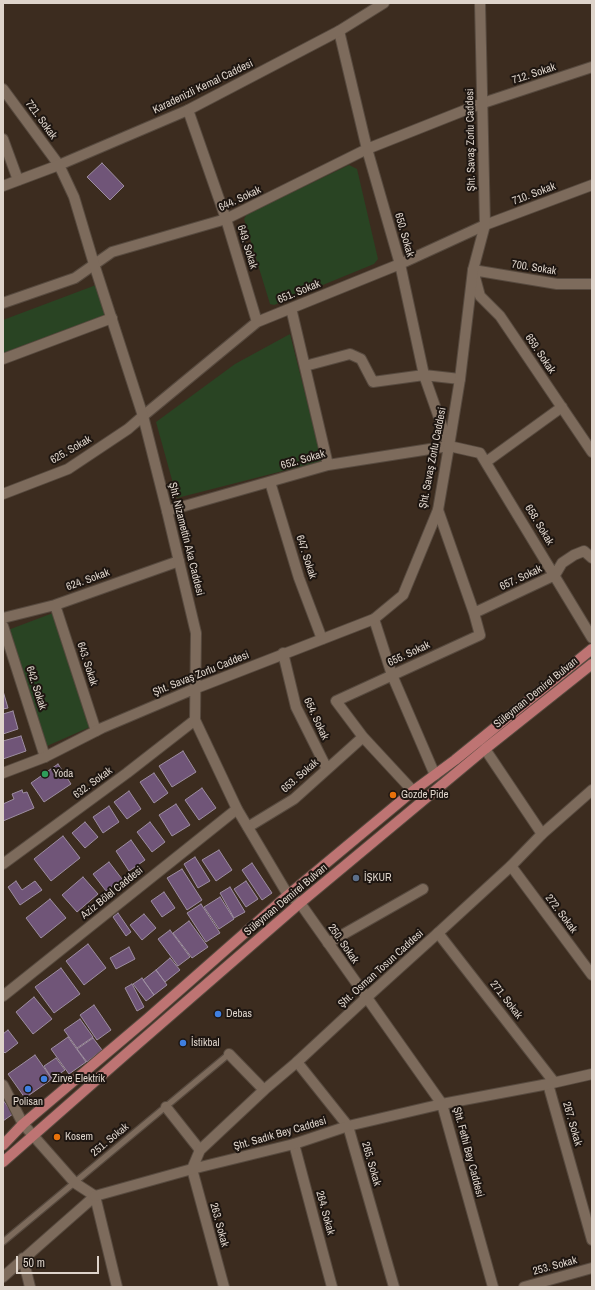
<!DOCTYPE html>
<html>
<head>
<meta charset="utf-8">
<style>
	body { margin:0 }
	#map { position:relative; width:595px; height:1290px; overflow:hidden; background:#3c2c1f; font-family:"Archivo Narrow",sans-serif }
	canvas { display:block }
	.frame { position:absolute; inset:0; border:4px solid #ded4cb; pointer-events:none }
	.scale { position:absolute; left:16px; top:1256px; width:83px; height:18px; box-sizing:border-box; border:2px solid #ded4cb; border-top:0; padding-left:5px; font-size:12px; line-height:14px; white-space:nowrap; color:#ded4cb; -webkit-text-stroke:3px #1e1611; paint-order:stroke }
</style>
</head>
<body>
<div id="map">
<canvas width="595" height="1290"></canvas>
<div class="frame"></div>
<div class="scale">50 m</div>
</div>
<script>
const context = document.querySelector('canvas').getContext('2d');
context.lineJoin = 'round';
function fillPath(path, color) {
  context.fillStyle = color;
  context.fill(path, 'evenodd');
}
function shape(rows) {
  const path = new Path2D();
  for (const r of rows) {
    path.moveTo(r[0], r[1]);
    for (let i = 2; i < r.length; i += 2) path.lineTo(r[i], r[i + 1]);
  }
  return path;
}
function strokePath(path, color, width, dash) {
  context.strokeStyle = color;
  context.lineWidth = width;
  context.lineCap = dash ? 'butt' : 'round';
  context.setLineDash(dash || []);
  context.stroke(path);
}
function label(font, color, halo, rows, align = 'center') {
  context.font = font + ' "Archivo Narrow",sans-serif';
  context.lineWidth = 4;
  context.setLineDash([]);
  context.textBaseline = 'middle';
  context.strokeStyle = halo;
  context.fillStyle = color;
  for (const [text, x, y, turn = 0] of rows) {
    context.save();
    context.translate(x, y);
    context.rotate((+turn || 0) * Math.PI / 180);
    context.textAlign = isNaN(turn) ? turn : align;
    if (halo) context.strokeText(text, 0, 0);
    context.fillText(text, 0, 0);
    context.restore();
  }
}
const green = shape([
	[349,165,357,169,378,259,374,264,274,305,270,304,244,219,247,214],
	[96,285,105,315,3,353,3,320],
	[290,334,322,461,177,498,156,422,235,364],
	[53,613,90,727,47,746,8,630]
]);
const building = shape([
	[102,163,124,186,110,200,87,177,102,163],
	[3,691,8,708,3,709,3,691],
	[13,711,18,729,3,734,3,714,13,711],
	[21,736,26,751,3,759,3,741,21,736],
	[183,751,196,772,172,787,159,766,183,751],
	[58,764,71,784,44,802,31,783,58,764],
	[154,773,168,793,154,803,140,782,154,773],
	[202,788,216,808,199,820,185,800,202,788],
	[22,790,23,793,27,792,34,808,3,821,3,804,14,799,12,794,22,790],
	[129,791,141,809,127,819,114,802,129,791],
	[176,804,190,825,172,836,159,815,176,804],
	[109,806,119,822,103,833,93,817,109,806],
	[85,822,98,837,85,848,72,833,85,822],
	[150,822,165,842,152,852,137,832,150,822],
	[63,836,80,858,51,881,34,859,63,836],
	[131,840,145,860,129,871,116,851,131,840],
	[219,850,232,870,216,881,202,860,219,850],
	[195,857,210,881,198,888,184,864,195,857],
	[109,862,122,879,106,891,93,874,109,862],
	[252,863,272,893,262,900,242,870,252,863],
	[182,869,202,900,187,910,167,878,182,869],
	[83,877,98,894,77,912,62,895,83,877],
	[16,881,22,890,35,881,42,890,20,905,8,887,16,881],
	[246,881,258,899,246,907,234,889,246,881],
	[230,887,245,912,234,918,220,893,230,887],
	[164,892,175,908,162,917,151,901,164,892],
	[220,897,234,919,219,929,204,907,220,897],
	[50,899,66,918,41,938,26,918,50,899],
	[201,904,220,933,206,942,187,913,201,904],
	[118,913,131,932,126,936,113,917,118,913],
	[144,914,156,928,142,940,130,925,144,914],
	[189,921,208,947,192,958,173,933,189,921],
	[170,930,190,957,178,966,158,939,170,930],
	[88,944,106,968,84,985,66,961,88,944],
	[129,947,135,959,116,969,110,958,129,947],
	[170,958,180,970,165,982,156,970,170,958],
	[61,968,80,994,54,1013,35,987,61,968],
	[156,970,167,985,154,995,143,980,156,970],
	[142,978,154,995,146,1001,133,984,142,978],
	[132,984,144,1007,137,1011,125,988,132,984],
	[34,997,52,1019,33,1034,16,1012,34,997],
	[94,1005,111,1030,97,1040,80,1015,94,1005],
	[80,1019,93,1037,77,1048,64,1030,80,1019],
	[8,1030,18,1043,5,1053,3,1051,3,1034,8,1030],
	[68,1037,86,1062,69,1074,51,1049,68,1037],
	[93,1038,102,1050,87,1062,77,1049,93,1038],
	[35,1055,52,1079,25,1098,8,1074,35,1055],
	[56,1058,65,1070,52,1079,44,1066,56,1058],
	[3,1100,13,1114,3,1121,3,1100]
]);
const service = shape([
	[3,1242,229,1054]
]);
const minor = shape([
	[339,31,367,149,400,264,424,375,449,446],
	[3,89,59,165],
	[188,110,226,219,257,322],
	[3,139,18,180],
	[592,284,557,284,473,270,480,296,500,316,592,452],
	[3,303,75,278,112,252,226,219,367,149,483,103,592,67],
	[291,308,328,465],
	[3,359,112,318],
	[305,366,350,354,361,359,373,382,424,375,460,379],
	[486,462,562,407],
	[270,482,299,578,322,639],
	[3,494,68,469,128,429,143,416,257,322,400,264,485,225,592,185],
	[167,511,328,465,449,446,480,453,592,638],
	[55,605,96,731],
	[474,613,555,575,562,563,574,555,584,551,592,558],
	[3,618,55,605,179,561],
	[374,619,392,675,435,775],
	[3,626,45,757],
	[283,653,296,707,327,769],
	[485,749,542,834],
	[413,791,363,737,336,701,480,635,474,613,438,510],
	[248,827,294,799,363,737],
	[3,864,127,773,195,720],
	[511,866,592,975],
	[438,933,554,1082],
	[328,943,423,889],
	[3,996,237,809],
	[229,1054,264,1090],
	[297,1062,348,1126,394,1287],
	[548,1084,592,1240],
	[3,1085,23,1124,75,1183,95,1196],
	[166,1107,200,1150],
	[294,1144,332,1287],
	[192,1169,224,1287],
	[95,1196,117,1287],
	[23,1258,30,1287],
	[3,1277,95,1196],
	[524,1287,592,1268]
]);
const tertiary = shape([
	[59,165,74,197,94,264,143,416,167,511,196,633,195,720,237,809,288,895,300,903,442,1104,493,1287],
	[3,186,59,165,188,110,339,31,384,3],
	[3,773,45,757,102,728,194,689,374,619,403,595,438,510,449,446,460,379,473,270,485,225,480,3],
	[192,1169,200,1150,264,1090,297,1062,366,998,438,933,511,866,542,834,592,790],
	[95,1196,192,1169,294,1144,348,1126,442,1104,548,1084,592,1074]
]);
const primary = shape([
	[3,1145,23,1124,147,1019,288,895,413,791,455,760,592,649],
	[3,1162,126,1054,300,903,485,749,592,664]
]);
const markers = [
	[45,774,4,"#2e9e5b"],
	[393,795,4,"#e8710a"],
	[356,878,4,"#5c6f8a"],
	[218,1014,4,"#3f7fe0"],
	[183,1043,4,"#3f7fe0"],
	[44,1079,4,"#3f7fe0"],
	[28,1089,4,"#3f7fe0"],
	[57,1137,4,"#e8710a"]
];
const streetNames = [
	["712. Sokak",534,74,-18],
	["Karadenizli Kemal Caddesi",203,87,-26],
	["721. Sokak",41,120,54],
	["Şht. Savaş Zorlu Caddesi",471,140,-91],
	["710. Sokak",534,194,-21],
	["644. Sokak",240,199,-25],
	["650. Sokak",404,235,74],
	["649. Sokak",247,247,73],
	["700. Sokak",534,268,9],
	["651. Sokak",299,292,-22],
	["659. Sokak",540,354,56],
	["625. Sokak",71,450,-30],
	["Şht. Savaş Zorlu Caddesi",433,458,-79],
	["652. Sokak",303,460,-16],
	["658. Sokak",539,525,59],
	["Şht. Nizamettin Aka Caddesi",186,539,76],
	["647. Sokak",306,557,72],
	["657. Sokak",521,578,-25],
	["624. Sokak",88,580,-20],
	["655. Sokak",409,654,-25],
	["643. Sokak",87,664,72],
	["Şht. Savaş Zorlu Caddesi",201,674,-22],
	["642. Sokak",36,688,72],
	["Süleyman Demirel Bulvarı",536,693,-39],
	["654. Sokak",316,719,65],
	["653. Sokak",300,776,-41],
	["632. Sokak",93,783,-36],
	["Aziz Bölel Caddesi",112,893,-39],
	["Süleyman Demirel Bulvarı",286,900,-40],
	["272. Sokak",561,914,53],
	["250. Sokak",343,944,55],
	["Şht. Osman Tosun Caddesi",381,969,-42],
	["271. Sokak",506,1000,52],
	["267. Sokak",572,1124,74],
	["Şht. Sadık Bey Caddesi",280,1134,-16],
	["251. Sokak",110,1140,-40],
	["Şht. Fethi Bey Caddesi",468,1152,75],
	["265. Sokak",371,1164,74],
	["264. Sokak",325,1213,75],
	["263. Sokak",219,1225,75],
	["253. Sokak",555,1266,-15]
];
const poiNames = [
	["Yoda",53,774],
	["Gozde Pide",401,795],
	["İŞKUR",364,878],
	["Debas",226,1014],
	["İstikbal",191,1043],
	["Zirve Elektrik",52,1079],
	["Polisan",28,1102,"center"],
	["Kosem",65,1137]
];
fillPath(green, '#294423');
fillPath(building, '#705578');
strokePath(building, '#9d8ea1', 1);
strokePath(service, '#574a3f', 8);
strokePath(minor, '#574a3f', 12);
strokePath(tertiary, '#574a3f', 12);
strokePath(primary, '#574a3f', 12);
strokePath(service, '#7d6b5c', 5.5);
strokePath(minor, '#7d6b5c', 10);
strokePath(tertiary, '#7d6b5c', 10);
strokePath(primary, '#be7473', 10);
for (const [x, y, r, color] of markers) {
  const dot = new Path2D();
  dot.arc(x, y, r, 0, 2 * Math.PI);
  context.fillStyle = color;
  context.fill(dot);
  strokePath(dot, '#1e1611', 1.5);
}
label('11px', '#ded4cb', '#1e1611', streetNames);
label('11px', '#ded4cb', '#1e1611', poiNames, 'left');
</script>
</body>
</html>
